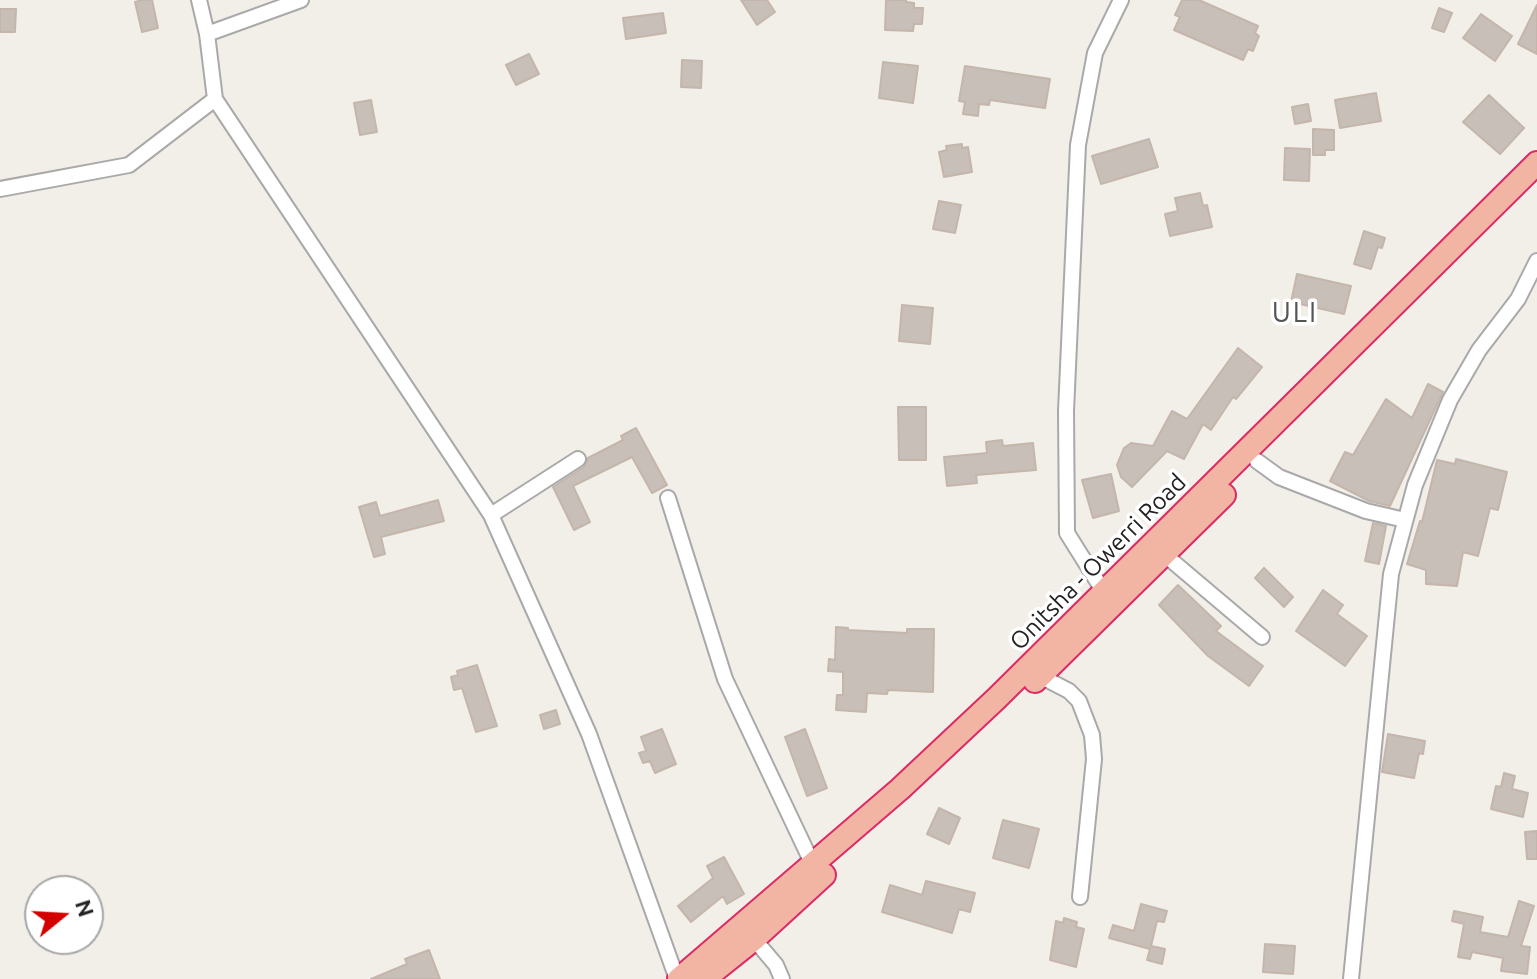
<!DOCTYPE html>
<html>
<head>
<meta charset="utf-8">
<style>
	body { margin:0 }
	#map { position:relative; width:1537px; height:979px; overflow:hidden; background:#f2efe9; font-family:Ubuntu,sans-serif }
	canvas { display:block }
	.north { position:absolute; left:24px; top:875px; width:80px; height:80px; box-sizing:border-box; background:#fff; border:2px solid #a7a7a7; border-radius:50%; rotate:72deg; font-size:22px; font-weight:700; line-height:32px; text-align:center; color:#222 }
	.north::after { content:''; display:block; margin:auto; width:28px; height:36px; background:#d40000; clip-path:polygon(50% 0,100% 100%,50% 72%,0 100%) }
</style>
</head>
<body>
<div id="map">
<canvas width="1537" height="979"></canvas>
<div class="north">N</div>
</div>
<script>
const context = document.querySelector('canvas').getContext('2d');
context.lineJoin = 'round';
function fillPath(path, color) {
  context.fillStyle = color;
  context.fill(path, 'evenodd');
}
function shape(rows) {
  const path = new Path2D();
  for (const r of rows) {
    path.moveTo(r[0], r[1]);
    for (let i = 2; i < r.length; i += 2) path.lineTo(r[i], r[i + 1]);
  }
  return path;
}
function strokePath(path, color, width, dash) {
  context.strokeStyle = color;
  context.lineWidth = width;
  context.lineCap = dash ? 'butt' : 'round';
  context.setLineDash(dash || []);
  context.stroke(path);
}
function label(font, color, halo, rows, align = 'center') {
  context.font = font + ' Ubuntu,sans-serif';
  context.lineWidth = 7;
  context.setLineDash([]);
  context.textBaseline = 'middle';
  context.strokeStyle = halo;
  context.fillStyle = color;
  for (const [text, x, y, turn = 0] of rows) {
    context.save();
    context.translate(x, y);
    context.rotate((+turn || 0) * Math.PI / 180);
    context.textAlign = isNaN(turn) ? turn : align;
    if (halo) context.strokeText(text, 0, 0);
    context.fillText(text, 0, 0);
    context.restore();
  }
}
const building = shape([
	[142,0,152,0,158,28,142,32,135,2,142,0],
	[741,0,767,0,775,12,757,25,741,0],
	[889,0,906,0,906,2,914,3,914,8,923,8,922,24,914,24,913,31,885,30,886,1,889,0],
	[1182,0,1199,0,1258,26,1255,33,1259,36,1253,51,1248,49,1243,60,1174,30,1180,17,1175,15,1182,0],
	[1537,5,1537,54,1518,44,1537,5],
	[1439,8,1452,13,1444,32,1432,28,1439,8],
	[0,9,16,9,15,32,0,32,0,9],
	[663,13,666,33,626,39,623,18,663,13],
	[1481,14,1512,36,1495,61,1463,38,1481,14],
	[529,54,539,74,516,85,506,65,529,54],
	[682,60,702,61,701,88,681,87,682,60],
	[883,62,918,66,913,103,879,98,883,62],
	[965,66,1050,79,1045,108,990,100,989,105,979,104,978,116,963,114,965,102,959,101,965,66],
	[1376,93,1381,121,1340,128,1335,100,1376,93],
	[1489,95,1524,128,1500,154,1463,122,1489,95],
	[371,100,377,132,360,135,354,103,371,100],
	[1308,104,1311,121,1295,124,1292,107,1308,104],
	[1313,129,1334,130,1334,150,1325,150,1325,155,1313,155,1313,129],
	[1149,139,1158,167,1101,184,1092,156,1149,139],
	[962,144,962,148,968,147,972,172,944,177,939,152,947,150,946,146,962,144],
	[1285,148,1310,149,1309,181,1284,180,1285,148],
	[1200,193,1203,206,1207,205,1212,227,1170,236,1165,214,1178,211,1175,198,1200,193],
	[939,201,961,205,955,233,933,229,939,201],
	[1364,231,1385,238,1382,248,1378,247,1371,269,1354,264,1364,231],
	[1297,274,1351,286,1344,314,1291,302,1297,274],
	[902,305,933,308,930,344,899,341,902,305],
	[1238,348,1262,367,1236,399,1233,397,1211,430,1203,424,1184,459,1167,451,1132,487,1121,477,1117,465,1124,448,1131,443,1153,446,1172,411,1187,419,1238,348],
	[1428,384,1443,392,1390,506,1369,501,1330,481,1345,452,1353,455,1386,399,1412,418,1428,384],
	[898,407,926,407,926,460,899,460,898,407],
	[636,428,667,485,652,493,632,457,573,486,590,522,574,530,553,487,584,467,588,458,623,440,621,436,636,428],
	[1002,440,1003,446,1033,443,1036,470,976,475,977,483,947,486,944,457,987,453,986,442,1002,440],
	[1456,459,1507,472,1498,510,1490,508,1478,556,1463,552,1457,586,1426,584,1426,570,1407,564,1420,521,1422,522,1437,460,1455,464,1456,459],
	[1111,474,1119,511,1093,518,1082,480,1111,474],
	[438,500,444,521,381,537,385,554,374,557,359,507,376,502,380,516,438,500],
	[1373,523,1386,526,1379,564,1365,561,1373,523],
	[1264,568,1293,597,1284,607,1255,578,1264,568],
	[1178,585,1221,626,1216,631,1263,666,1249,686,1208,656,1159,605,1178,585],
	[1323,590,1343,605,1337,614,1367,636,1345,666,1296,631,1323,590],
	[836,627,848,628,848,630,907,633,907,629,934,629,933,692,888,690,887,694,867,693,866,712,836,710,837,695,843,695,843,672,828,671,829,659,835,660,836,627],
	[477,665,497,726,476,732,462,688,454,690,451,677,458,675,457,671,477,665],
	[556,710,560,724,544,729,540,715,556,710],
	[662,729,676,764,655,773,650,761,643,763,639,753,646,751,641,737,662,729],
	[805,729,827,788,807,796,785,737,805,729],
	[1388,734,1425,741,1423,754,1419,753,1414,778,1382,772,1388,734],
	[1504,773,1515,776,1512,789,1528,793,1523,817,1491,809,1496,786,1501,787,1504,773],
	[939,808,960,818,949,844,927,834,939,808],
	[1003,820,1039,829,1029,868,993,858,1003,820],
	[1537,831,1537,859,1527,859,1525,832,1537,831],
	[724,857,744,894,727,904,723,896,691,922,678,906,713,878,707,866,724,857],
	[926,881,975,893,970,912,959,909,952,933,882,912,890,885,922,895,926,881],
	[1519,901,1534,906,1521,946,1530,947,1527,974,1501,971,1503,958,1472,952,1470,959,1458,957,1464,924,1452,921,1454,911,1483,917,1480,932,1508,937,1519,901],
	[1141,904,1167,911,1164,922,1157,921,1151,946,1165,949,1162,964,1147,960,1150,949,1109,938,1113,925,1134,931,1141,904],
	[1064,918,1077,922,1076,927,1084,929,1076,967,1050,960,1056,921,1063,923,1064,918],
	[1265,944,1295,946,1293,974,1263,972,1265,944],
	[429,950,440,979,371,979,407,964,405,959,429,950]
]);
const minor = shape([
	[199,0,207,34],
	[301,0,207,34,215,99,491,515,589,734,677,979],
	[0,189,129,165,215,99],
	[1257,461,1279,477,1366,511,1405,520],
	[668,498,725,679,813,865],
	[491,515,578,459],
	[1165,555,1262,637],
	[1104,592,1067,533,1066,411,1078,145,1095,53,1121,0],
	[1040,676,1069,691,1079,701,1092,735,1094,759,1080,897],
	[754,939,776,965,782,979],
	[1351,979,1391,574,1415,485,1450,400,1479,350,1518,299,1537,261]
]);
const trunk = shape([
	[1035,681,1224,495],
	[679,979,900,789,997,698,1537,163],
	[704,979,754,939,824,875]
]);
const streetNames = [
	["Onitsha - Owerri Road",1098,562,-45]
];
const quarterNames = [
	["ULI",1295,313]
];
fillPath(building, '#c7bfb8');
strokePath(building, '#c4b6ab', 2);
strokePath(minor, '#a9a9a9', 18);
strokePath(trunk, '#dc2a67', 26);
strokePath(minor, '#fff', 14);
strokePath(trunk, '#f2b4a3', 22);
label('24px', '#222', '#fff', streetNames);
context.letterSpacing = '2px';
label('28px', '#555', '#fff', quarterNames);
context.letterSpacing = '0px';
</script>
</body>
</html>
